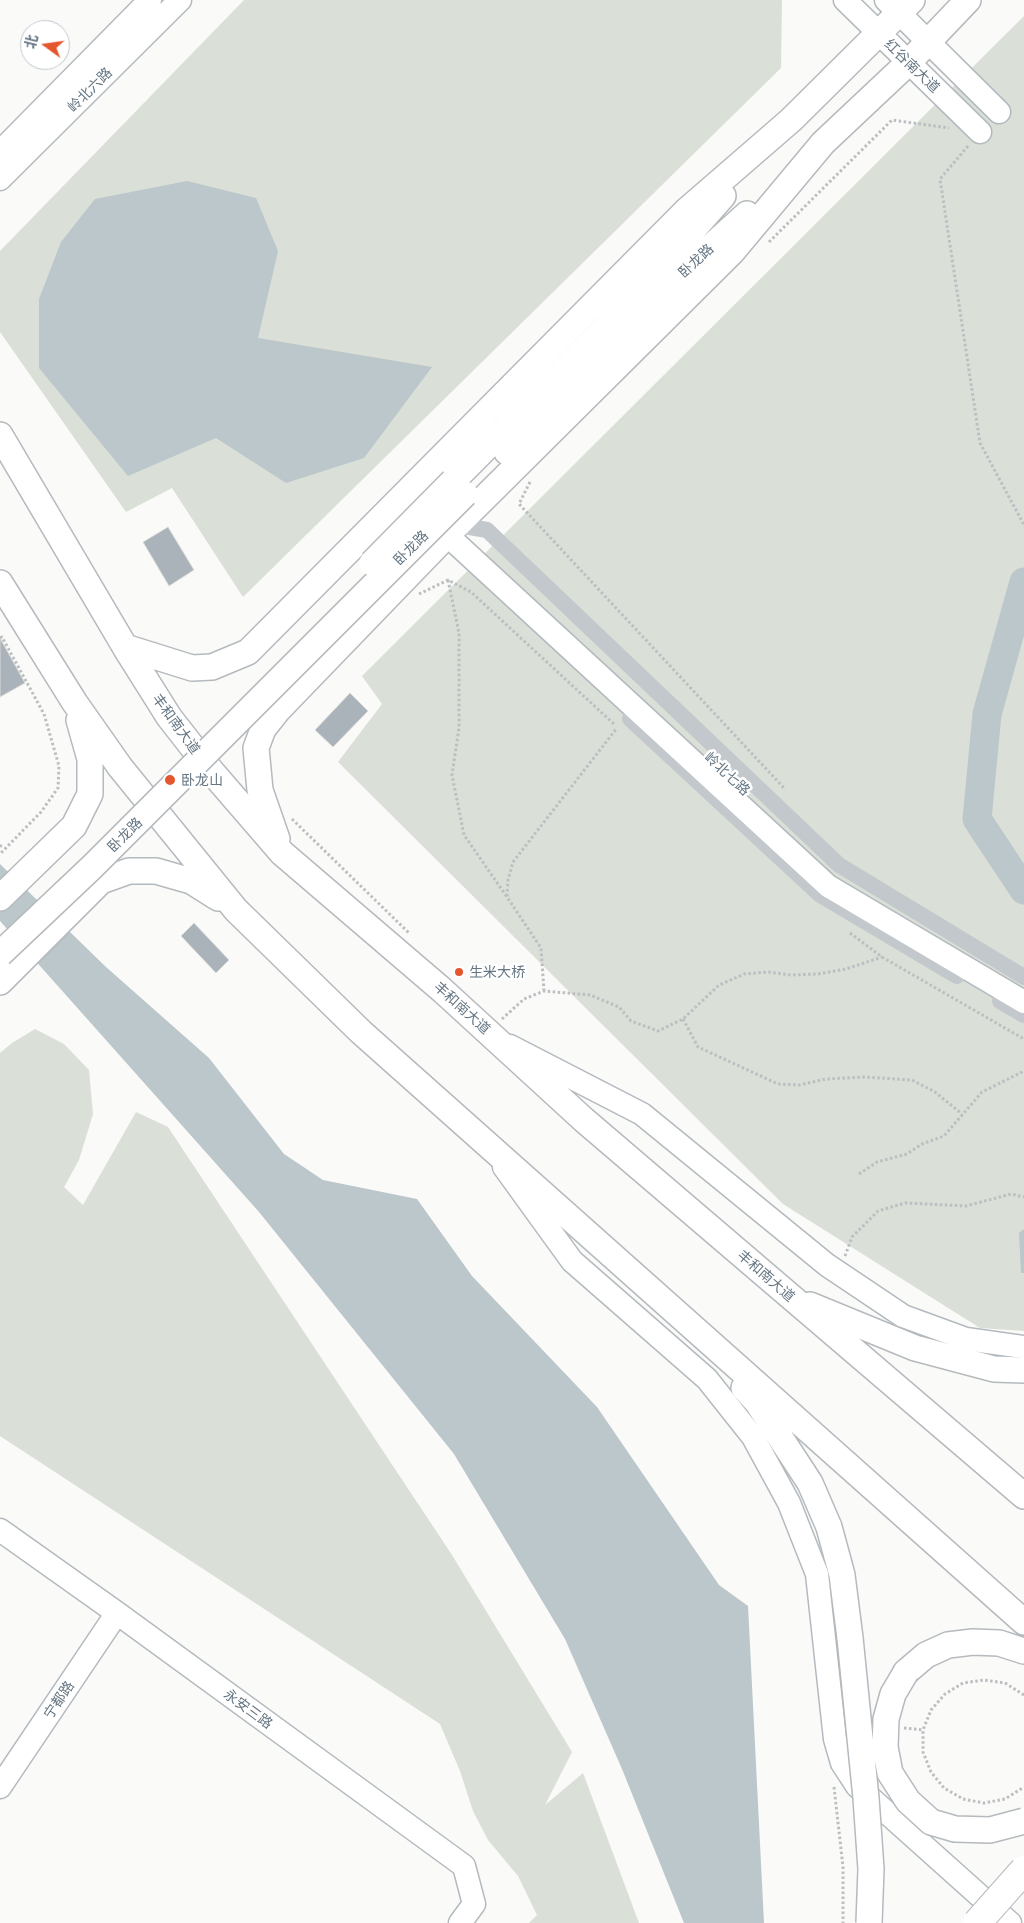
<!DOCTYPE html>
<html>
<head>
<meta charset="utf-8">
<style>
	body { margin:0 }
	#map { position:relative; width:1024px; height:1923px; overflow:hidden; background:#fafaf8; font-family:Lato,"Noto Sans SC",sans-serif }
	canvas { display:block }
	.north { position:absolute; left:20px; top:20px; width:50px; height:50px; box-sizing:border-box; background:#fff; border:1px solid #c1c8cd; border-radius:50%; rotate:284deg; font-size:14px; font-weight:700; line-height:20px; text-align:center; color:#657683 }
	.north::after { content:''; display:block; margin:auto; width:18px; height:22px; background:#e4572e; clip-path:polygon(50% 0,100% 100%,50% 72%,0 100%) }
</style>
</head>
<body>
<div id="map">
<canvas width="1024" height="1923"></canvas>
<div class="north">北</div>
</div>
<script>
const context = document.querySelector('canvas').getContext('2d');
context.lineJoin = 'round';
function fillPath(path, color) {
  context.fillStyle = color;
  context.fill(path, 'evenodd');
}
function shape(rows) {
  const path = new Path2D();
  for (const r of rows) {
    path.moveTo(r[0], r[1]);
    for (let i = 2; i < r.length; i += 2) path.lineTo(r[i], r[i + 1]);
  }
  return path;
}
function strokePath(path, color, width, dash) {
  context.strokeStyle = color;
  context.lineWidth = width;
  context.lineCap = dash ? 'butt' : 'round';
  context.setLineDash(dash || []);
  context.stroke(path);
}
function label(font, color, halo, rows, align = 'center') {
  context.font = font + ' Lato,"Noto Sans SC",sans-serif';
  context.lineWidth = 5;
  context.setLineDash([]);
  context.textBaseline = 'middle';
  context.strokeStyle = halo;
  context.fillStyle = color;
  for (const [text, x, y, turn = 0] of rows) {
    context.save();
    context.translate(x, y);
    context.rotate((+turn || 0) * Math.PI / 180);
    context.textAlign = isNaN(turn) ? turn : align;
    if (halo) context.strokeText(text, 0, 0);
    context.fillText(text, 0, 0);
    context.restore();
  }
}
const green = shape([
	[244,0,782,0,781,68,243,597,172,488,126,512,0,332,0,251],
	[1024,16,1024,1331,980,1328,783,1204,338,762,382,704,362,676],
	[35,1029,64,1044,89,1070,93,1114,79,1160,64,1187,83,1205,136,1112,168,1127,452,1555,572,1752,545,1805,583,1773,639,1923,529,1923,537,1915,518,1876,488,1840,473,1811,460,1771,440,1724,0,1436,0,1053,12,1043]
]);
const water = shape([
	[187,181,256,198,278,251,258,338,432,367,364,458,286,483,216,438,128,476,39,368,39,299,61,242,95,199],
	[0,864,106,967,209,1058,284,1154,323,1180,417,1199,472,1276,597,1407,719,1585,748,1606,764,1923,684,1923,622,1769,565,1639,454,1454,259,1212,0,921],
	[1024,1229,1024,1273,1021,1273,1019,1233]
]);
const river = shape([
	[1024,582,987,714,977,819,1024,890]
]);
const building = shape([
	[168,527,194,570,169,586,143,542,168,527],
	[0,638,25,683,0,697,0,638],
	[350,693,368,711,333,747,315,730,350,693],
	[194,923,229,960,216,973,181,936,194,923]
]);
const path = shape([
	[968,146,940,179,980,443,1024,525],
	[769,242,892,120,949,128],
	[530,482,519,504,784,788],
	[448,580,459,633,459,728,452,775,464,835,507,897],
	[419,594,448,580,471,592,615,725],
	[0,638,2,637,44,714,59,766,58,788,41,812,0,854],
	[292,819,410,934],
	[0,847,2,844],
	[850,933,882,957,1024,1039],
	[544,991,541,948,507,897,508,880,513,862,617,728],
	[502,1019,524,999,544,991,590,995,619,1007,631,1021,658,1031,683,1019,719,985,744,974,768,972,791,975,818,974,846,969,882,957],
	[683,1019,698,1047,778,1084,799,1085,826,1079,865,1077,912,1080,935,1092,962,1114],
	[859,1174,877,1162,907,1154,922,1144,944,1136,982,1092,1024,1071],
	[845,1256,852,1237,878,1211,905,1203,966,1206,1011,1194,1024,1197],
	[1024,1695,1005,1683,984,1680,963,1683,945,1694,931,1710,923,1730,923,1752,931,1772,944,1788,963,1799,984,1803,1005,1799,1024,1787],
	[904,1728,923,1730],
	[834,1787,843,1867,843,1923]
]);
const street = shape([
	[458,525,487,530,839,865,1024,977],
	[630,719,819,894,957,976],
	[1000,1001,1024,1015]
]);
const secondary = shape([
	[845,0,980,132],
	[886,0,999,112],
	[0,152,150,0],
	[0,179,180,0],
	[447,535,828,886,1024,1002],
	[510,1046,642,1114,827,1265,903,1316,966,1339,1024,1347],
	[504,1167,572,1261,707,1379,753,1437,789,1503,817,1574,835,1739,842,1763,857,1786,1010,1923],
	[0,1530,117,1613,464,1866,474,1904,460,1923],
	[0,1787,117,1613]
]);
const primary = shape([
	[0,435,125,647,169,717,212,772,282,853,442,990,584,1120,1024,1496],
	[507,452,683,272,747,214],
	[453,481,608,325,723,196],
	[0,583,75,703,120,767,236,910,361,1032,1024,1622],
	[125,647,192,668,212,667,248,652,686,211,791,120,912,0],
	[277,839,260,790,256,748,263,729,278,710,447,535,732,252,823,143,908,63,968,0],
	[0,898,74,826,90,794,90,759,79,720],
	[0,982,101,881,129,871,156,871,191,881,218,898],
	[810,1305,915,1348,994,1369,1024,1370],
	[744,1388,757,1402,810,1483,829,1527,842,1575,850,1638],
	[906,1672,926,1655,948,1645,973,1642,999,1643,1024,1651]
]);
const primaryBridge = shape([
	[372,563,453,481],
	[0,954,92,867,465,494],
	[850,1638,866,1798,871,1869,869,1923],
	[906,1672,893,1694,886,1719,885,1747,890,1773,908,1801,931,1822,955,1829,990,1830,1024,1821]
]);
const highwayBridge = shape([
	[977,1923,1024,1870]
]);
const markers = [
	[170,780,6,"#e4572e"],
	[459,972,5,"#e4572e"]
];
const streetNames = [
	["红谷南大道",912,66,44],
	["岭北六路",90,90,-45],
	["卧龙路",696,261,-43],
	["卧龙路",411,548,-45],
	["丰和南大道",176,724,54],
	["岭北七路",727,774,43],
	["卧龙路",125,835,-45],
	["丰和南大道",462,1008,42],
	["丰和南大道",766,1276,41],
	["宁都路",59,1700,-56],
	["永安三路",248,1709,36]
];
const poiNames = [
	["卧龙山",181,780],
	["生米大桥",469,972]
];
fillPath(green, '#dadfd7');
fillPath(water, '#bbc7cb');
strokePath(river, '#bbc7cb', 29);
fillPath(building, '#aab3b9');
strokePath(building, '#dcdcda', 1);
strokePath(secondary, '#b3babf', 25);
strokePath(primary, '#b5babe', 28);
strokePath(path, '#bbbfc2', 3, [2.5, 2.5]);
strokePath(street, '#c3c8cc', 16);
strokePath(secondary, '#fff', 22);
strokePath(primary, '#fff', 25);
strokePath(primaryBridge, '#b5babe', 28, []);
strokePath(highwayBridge, '#b4b9bd', 30, []);
strokePath(primaryBridge, '#fff', 25);
strokePath(highwayBridge, '#fff', 28);
for (const [x, y, r, color] of markers) {
  const dot = new Path2D();
  dot.arc(x, y, r, 0, 2 * Math.PI);
  context.fillStyle = color;
  context.fill(dot);
  strokePath(dot, '#fff', 2);
}
label('14px', '#657683', '#fff', streetNames);
label('14px', '#657683', '#fff', poiNames, 'left');
</script>
</body>
</html>
